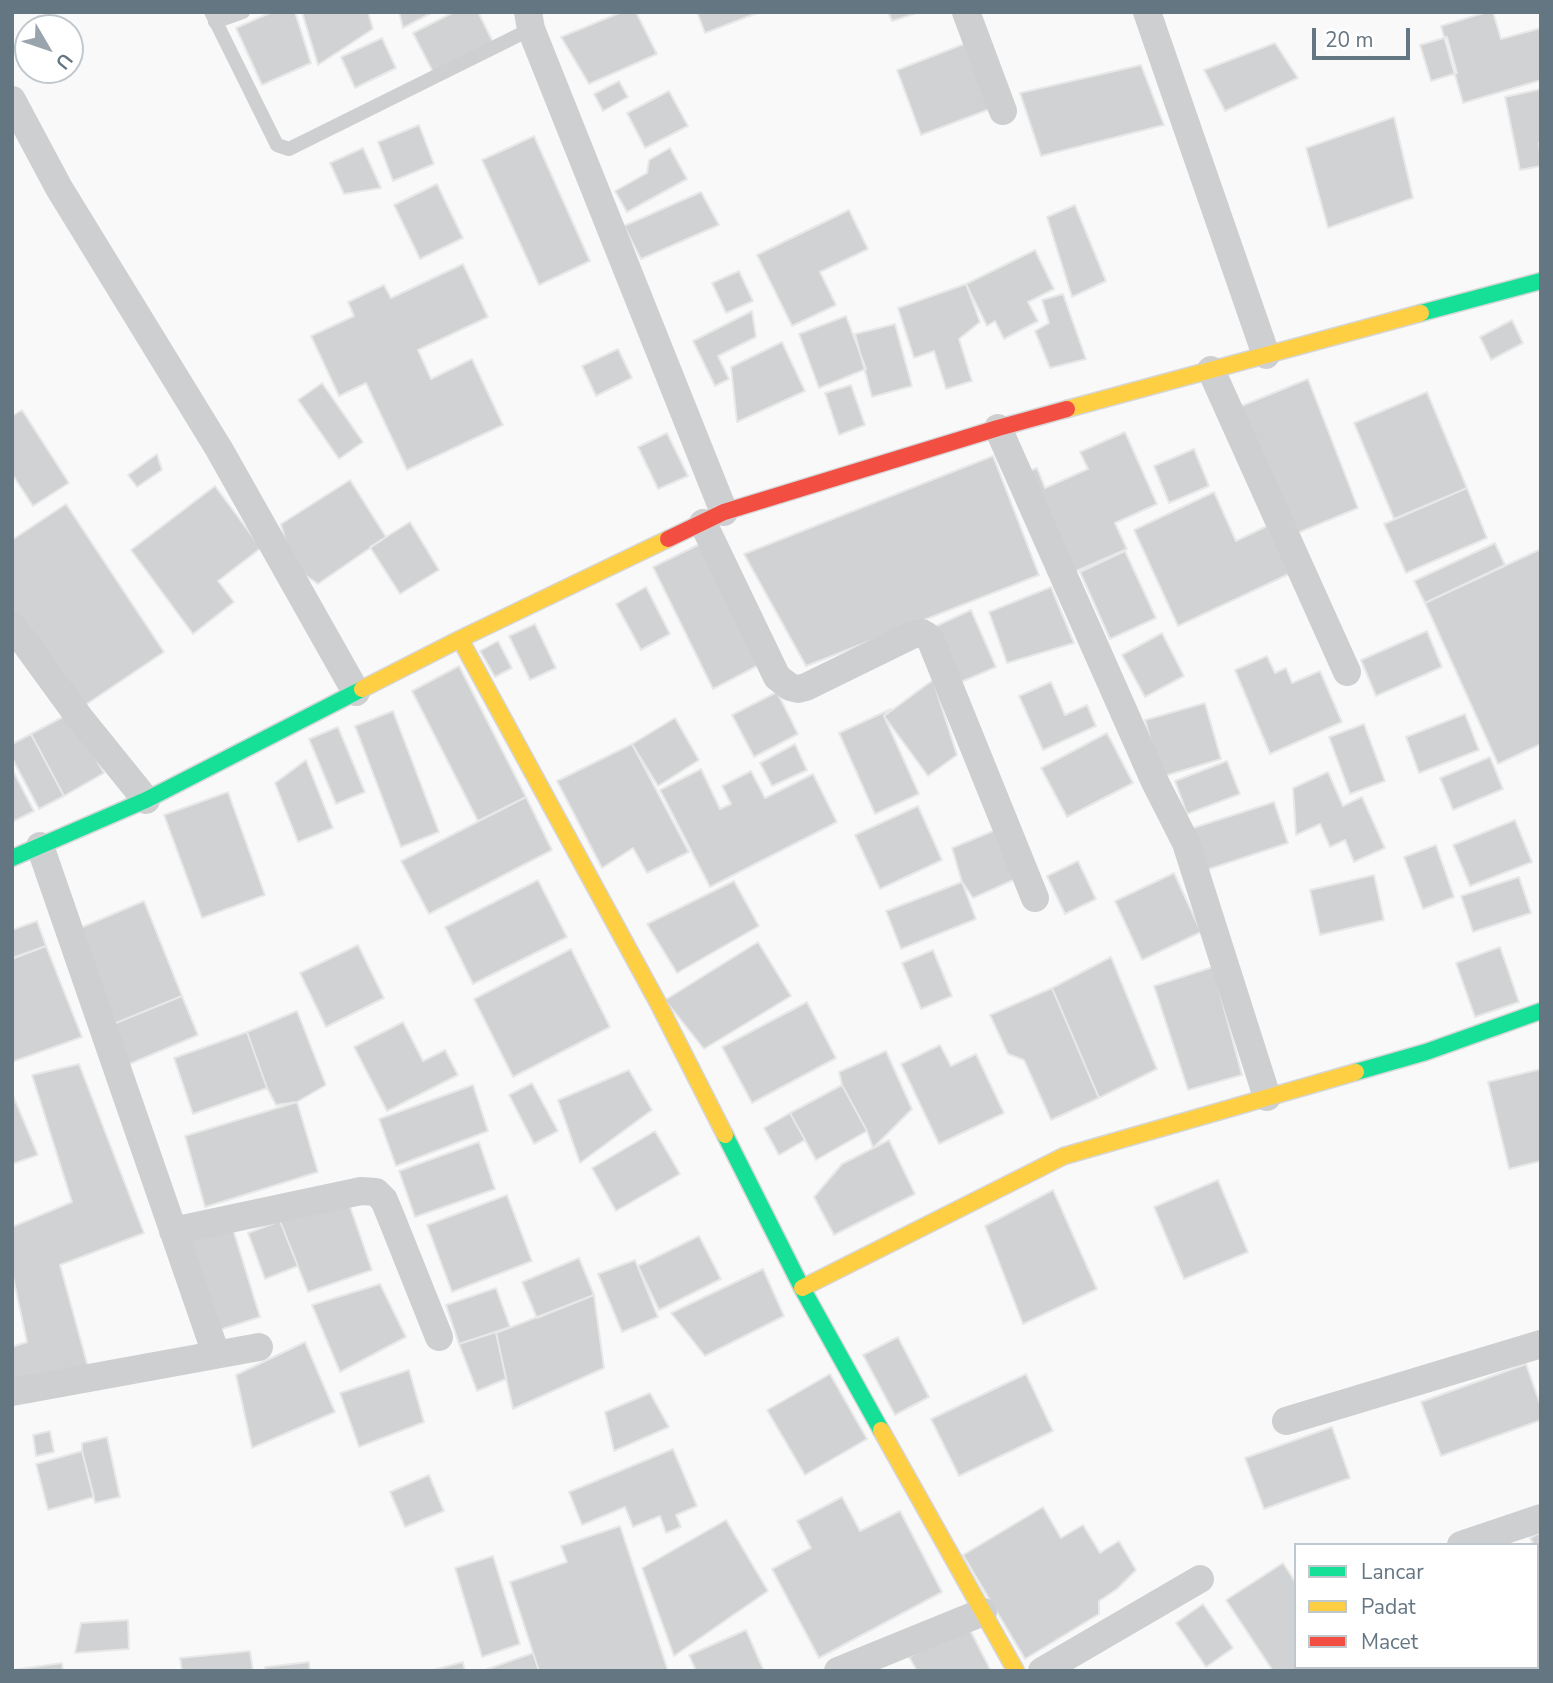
<!DOCTYPE html>
<html>
<head>
<meta charset="utf-8">
<style>
	body { margin:0 }
	#map { position:relative; width:1553px; height:1683px; overflow:hidden; background:#f9f9f9; font-family:"Nunito Sans",sans-serif }
	canvas { display:block }
	.frame { position:absolute; inset:0; border:14px solid #657683; pointer-events:none }
	.legend { position:absolute; left:1294px; top:1543px; width:245px; height:126px; box-sizing:border-box; background:#fff; border:2px solid #c1c8cd; margin:0; padding:9px 12px; list-style:none; font-size:21px; color:#657683 }
	.legend li { display:flex; align-items:center; gap:14px; height:35px }
	.legend b { width:35px; border:2px solid #c1c8cd }
	.north { position:absolute; left:14px; top:14px; width:70px; height:70px; box-sizing:border-box; background:#fff; border:2px solid #c1c8cd; border-radius:50%; rotate:129deg; font-size:19px; font-weight:700; line-height:28px; text-align:center; color:#657683 }
	.north::after { content:''; display:block; margin:auto; width:24px; height:32px; background:#99a4ac; clip-path:polygon(50% 0,100% 100%,50% 72%,0 100%) }
	.scale { position:absolute; left:1312px; top:28px; width:98px; height:32px; box-sizing:border-box; border:4px solid #657683; border-top:0; padding-left:9px; font-size:21px; line-height:24px; white-space:nowrap; color:#657683; -webkit-text-stroke:5px #fff; paint-order:stroke }
</style>
</head>
<body>
<div id="map">
<canvas width="1553" height="1683"></canvas>
<div class="frame"></div>
<ul class="legend">
<li><b style="height:9px;background:#16e098"></b>Lancar</li>
<li><b style="height:9px;background:#ffcf43"></b>Padat</li>
<li><b style="height:9px;background:#f24e42"></b>Macet</li>
</ul>
<div class="north">U</div>
<div class="scale">20 m</div>
</div>
<script>
const context = document.querySelector('canvas').getContext('2d');
context.lineJoin = 'round';
function fillPath(path, color) {
  context.fillStyle = color;
  context.fill(path, 'evenodd');
}
function shape(rows) {
  const path = new Path2D();
  for (const r of rows) {
    path.moveTo(r[0], r[1]);
    for (let i = 2; i < r.length; i += 2) path.lineTo(r[i], r[i + 1]);
  }
  return path;
}
function strokePath(path, color, width, dash) {
  context.strokeStyle = color;
  context.lineWidth = width;
  context.lineCap = dash ? 'butt' : 'round';
  context.setLineDash(dash || []);
  context.stroke(path);
}
const building = shape([
	[272,12,295,12,311,63,262,85,236,28,272,12],
	[302,12,368,12,373,29,318,65,302,12],
	[399,12,433,12,403,28,399,12],
	[454,12,478,12,493,42,433,72,413,33,454,12],
	[622,12,636,12,657,54,589,84,561,37,622,12],
	[697,12,760,12,705,33,697,12],
	[888,12,920,12,892,21,888,12],
	[1487,12,1493,12,1501,39,1541,28,1541,80,1463,103,1441,26,1487,12],
	[1447,37,1457,73,1431,81,1420,45,1447,37],
	[382,38,396,68,355,88,341,57,382,38],
	[1275,43,1298,78,1225,111,1204,70,1275,43],
	[964,44,990,109,921,135,897,70,964,44],
	[1141,65,1164,125,1041,156,1020,93,1141,65],
	[619,81,628,97,603,111,594,94,619,81],
	[1541,89,1541,142,1539,143,1541,166,1520,170,1505,97,1541,89],
	[669,91,688,126,645,148,627,113,669,91],
	[1394,117,1413,198,1328,228,1306,148,1394,117],
	[419,125,434,164,393,181,378,142,419,125],
	[534,136,590,261,539,285,482,160,534,136],
	[363,148,381,188,344,194,330,163,363,148],
	[670,148,687,179,627,212,615,191,647,173,649,160,670,148],
	[437,184,463,238,420,259,394,205,437,184],
	[701,192,719,225,641,259,624,226,701,192],
	[1075,205,1106,281,1072,297,1047,217,1075,205],
	[849,210,868,249,820,272,836,305,792,326,757,255,849,210],
	[1035,250,1054,289,1028,302,1038,321,1004,339,995,321,987,326,966,284,1035,250],
	[463,264,488,317,418,350,431,379,472,359,503,425,407,470,366,383,339,396,311,336,354,316,348,302,384,285,391,298,463,264],
	[739,271,753,301,726,313,712,283,739,271],
	[966,284,980,322,959,339,972,381,946,389,934,351,914,358,898,308,966,284],
	[1063,294,1086,359,1050,368,1035,331,1049,323,1042,300,1063,294],
	[752,311,756,337,718,356,729,379,715,386,693,341,752,311],
	[846,316,866,369,819,388,799,334,846,316],
	[1512,320,1523,343,1491,360,1480,337,1512,320],
	[895,324,912,386,872,397,855,334,895,324],
	[782,342,805,391,737,422,731,367,782,342],
	[618,349,632,378,596,396,582,366,618,349],
	[1308,379,1358,508,1290,536,1239,407,1308,379],
	[322,383,363,442,339,459,298,400,322,383],
	[851,385,865,425,839,435,825,393,851,385],
	[1427,392,1467,488,1394,519,1354,423,1427,392],
	[22,410,69,483,33,506,12,474,12,416,22,410],
	[1125,432,1157,504,1115,523,1127,549,1074,572,1029,471,1037,468,1045,488,1088,469,1080,452,1125,432],
	[667,433,688,476,658,489,638,447,667,433],
	[1194,449,1209,486,1169,503,1154,466,1194,449],
	[157,454,162,470,137,487,128,475,157,454],
	[993,456,1039,575,806,666,744,554,993,456],
	[350,480,386,537,318,584,292,566,281,524,350,480],
	[215,486,261,548,218,581,234,602,193,634,131,550,215,486],
	[1467,488,1487,538,1406,573,1384,524,1467,488],
	[1214,492,1236,541,1267,526,1289,574,1178,626,1134,530,1214,492],
	[66,504,164,652,78,710,12,611,12,540,66,504],
	[410,522,439,570,400,594,370,547,410,522],
	[1495,543,1505,565,1425,603,1414,581,1495,543],
	[700,544,759,665,713,689,653,567,700,544],
	[1541,549,1541,744,1498,764,1425,603,1541,549],
	[1125,551,1156,618,1110,639,1080,572,1125,551],
	[646,587,670,634,641,650,616,604,646,587],
	[1051,587,1074,643,1007,663,989,612,1051,587],
	[971,610,996,667,961,682,934,627,971,610],
	[535,624,556,668,530,680,509,636,535,624],
	[1427,631,1442,667,1376,696,1361,660,1427,631],
	[1162,633,1184,676,1145,697,1122,655,1162,633],
	[498,641,512,668,495,677,480,651,498,641],
	[1267,656,1275,673,1286,668,1292,683,1320,671,1342,722,1270,754,1235,670,1267,656],
	[459,666,526,797,478,821,412,691,459,666],
	[933,680,957,755,928,776,884,716,933,680],
	[1051,682,1065,715,1087,705,1096,726,1043,750,1019,696,1051,682],
	[777,692,798,734,754,757,732,715,777,692],
	[1205,703,1221,759,1161,777,1145,720,1205,703],
	[891,709,884,716,919,794,875,814,839,733,891,709],
	[393,711,439,832,401,847,355,726,393,711],
	[70,713,104,773,64,796,31,734,70,713],
	[1465,714,1479,750,1419,773,1406,737,1465,714],
	[675,718,699,760,658,786,632,744,675,718],
	[1364,724,1385,781,1350,794,1329,737,1364,724],
	[338,727,365,792,336,804,309,739,338,727],
	[1107,733,1133,783,1067,817,1041,768,1107,733],
	[31,734,64,796,39,809,12,758,12,744,31,734],
	[632,744,689,852,647,873,633,848,602,868,557,781,632,744],
	[795,744,807,770,772,786,760,763,795,744],
	[1490,757,1503,789,1453,810,1440,778,1490,757],
	[306,760,333,828,298,842,275,783,306,760],
	[1227,761,1240,794,1187,814,1175,781,1227,761],
	[12,769,34,811,12,822,12,769],
	[701,769,720,809,731,804,722,786,751,771,765,798,813,774,837,822,710,887,660,790,701,769],
	[1328,772,1343,806,1362,797,1385,848,1354,862,1345,840,1330,847,1320,824,1296,835,1293,788,1328,772],
	[228,792,265,895,202,918,164,815,228,792],
	[526,797,552,850,429,914,401,861,526,797],
	[1274,802,1288,843,1206,870,1193,828,1274,802],
	[918,806,942,860,880,889,855,835,918,806],
	[1515,820,1532,862,1470,886,1453,845,1515,820],
	[998,829,1018,878,973,898,962,882,952,848,998,829],
	[1436,845,1454,897,1423,909,1404,857,1436,845],
	[1078,861,1096,899,1065,914,1047,876,1078,861],
	[1174,873,1201,932,1142,960,1115,901,1174,873],
	[1374,875,1384,920,1320,935,1310,890,1374,875],
	[1519,877,1531,913,1473,932,1461,896,1519,877],
	[538,880,567,937,473,984,445,927,538,880],
	[734,881,759,926,677,973,647,924,734,881],
	[962,882,976,919,901,949,886,911,962,882],
	[144,901,182,996,111,1025,73,931,144,901],
	[37,921,46,946,12,958,12,930,37,921],
	[758,942,791,996,704,1049,665,1000,758,942],
	[358,945,384,998,326,1027,300,973,358,945],
	[46,946,82,1037,12,1062,12,959,46,946],
	[1500,947,1519,1002,1475,1017,1456,963,1500,947],
	[571,949,610,1027,513,1077,474,999,571,949],
	[933,950,952,996,921,1009,902,963,933,950],
	[1111,957,1157,1069,1099,1098,1052,988,1111,957],
	[1213,967,1242,1075,1188,1090,1154,986,1213,967],
	[1052,988,1099,1098,1051,1120,1024,1060,1008,1054,990,1015,1052,988],
	[182,996,198,1035,127,1065,111,1025,182,996],
	[807,1002,836,1058,752,1103,722,1047,807,1002],
	[297,1011,326,1085,297,1102,276,1105,267,1088,247,1032,297,1011],
	[403,1022,423,1061,445,1050,458,1075,387,1111,354,1047,403,1022],
	[247,1032,267,1088,193,1114,174,1058,247,1032],
	[940,1045,951,1066,976,1054,1004,1113,939,1144,901,1064,940,1045],
	[886,1051,912,1109,873,1148,867,1131,842,1085,839,1072,886,1051],
	[79,1064,144,1233,60,1265,88,1367,12,1381,12,1347,27,1342,12,1272,12,1227,72,1202,32,1075,79,1064],
	[1541,1069,1541,1161,1509,1169,1488,1082,1541,1069],
	[629,1070,652,1110,580,1163,558,1100,629,1070],
	[532,1083,558,1131,534,1144,509,1095,532,1083],
	[473,1085,488,1131,396,1166,379,1119,473,1085],
	[842,1085,867,1131,816,1160,790,1113,842,1085],
	[12,1093,38,1155,12,1164,12,1093],
	[297,1102,318,1172,205,1207,185,1136,297,1102],
	[790,1113,805,1140,779,1155,764,1128,790,1113],
	[655,1131,680,1174,616,1211,592,1168,655,1131],
	[889,1140,915,1194,834,1235,814,1197,842,1164,889,1140],
	[479,1142,495,1189,415,1217,399,1171,479,1142],
	[1218,1180,1248,1252,1184,1279,1154,1207,1218,1180],
	[1053,1190,1097,1289,1023,1324,985,1226,1053,1190],
	[346,1195,372,1270,308,1292,280,1221,346,1195],
	[507,1195,532,1261,452,1292,427,1225,507,1195],
	[280,1221,298,1266,265,1279,248,1233,280,1221],
	[232,1226,260,1317,213,1332,185,1241,232,1226],
	[699,1236,721,1279,659,1310,638,1266,699,1236],
	[579,1258,594,1295,537,1318,522,1282,579,1258],
	[635,1260,658,1317,622,1332,598,1274,635,1260],
	[763,1269,784,1316,705,1356,671,1313,763,1269],
	[380,1284,406,1337,340,1372,312,1305,380,1284],
	[496,1288,510,1327,459,1344,446,1305,496,1288],
	[594,1295,604,1368,513,1409,496,1333,594,1295],
	[496,1332,506,1379,477,1391,459,1344,496,1332],
	[898,1337,929,1397,895,1415,863,1355,898,1337],
	[305,1342,335,1412,252,1448,236,1375,305,1342],
	[1526,1364,1541,1407,1541,1420,1441,1456,1421,1402,1526,1364],
	[409,1370,424,1422,359,1447,340,1393,409,1370],
	[830,1374,867,1439,805,1475,767,1410,830,1374],
	[1026,1374,1053,1431,959,1476,931,1419,1026,1374],
	[650,1393,669,1427,614,1451,605,1412,650,1393],
	[1332,1427,1350,1478,1264,1509,1245,1458,1332,1427],
	[50,1431,54,1452,36,1456,33,1435,50,1431],
	[107,1437,120,1497,95,1503,82,1451,82,1443,107,1437],
	[673,1449,697,1506,676,1515,681,1527,666,1533,660,1516,633,1527,625,1507,582,1525,569,1492,673,1449],
	[82,1451,94,1497,48,1510,36,1464,82,1451],
	[429,1475,444,1511,405,1527,390,1492,429,1475],
	[842,1497,860,1531,900,1511,942,1592,819,1658,772,1569,811,1548,797,1521,842,1497],
	[1043,1507,1061,1538,1083,1525,1100,1553,1119,1541,1136,1570,1117,1589,1099,1601,1099,1614,1025,1659,963,1555,1043,1507],
	[726,1520,768,1591,674,1656,642,1568,726,1520],
	[620,1526,668,1671,539,1671,510,1582,567,1562,561,1546,620,1526],
	[1541,1532,1541,1556,1537,1545,1534,1545,1530,1538,1541,1532],
	[493,1556,520,1644,482,1657,455,1568,493,1556],
	[1283,1563,1296,1583,1296,1667,1351,1667,1353,1671,1273,1671,1226,1600,1283,1563],
	[1537,1582,1541,1587,1541,1671,1525,1671,1523,1667,1537,1667,1537,1582],
	[1203,1604,1233,1648,1206,1667,1176,1623,1203,1604],
	[128,1620,129,1649,75,1653,81,1623,128,1620],
	[968,1626,991,1671,917,1671,909,1657,968,1626],
	[746,1630,764,1671,696,1671,689,1655,746,1630],
	[250,1651,253,1671,182,1671,180,1658,250,1651],
	[533,1653,539,1671,482,1671,533,1653],
	[309,1662,310,1671,265,1671,265,1667,309,1662],
	[463,1662,465,1671,429,1671,463,1662],
	[62,1663,63,1671,12,1671,12,1670,62,1663],
	[1377,1667,1429,1667,1431,1671,1379,1671,1377,1667]
]);
const lane = shape([
	[211,12,273,137,277,145,289,149,531,29],
	[215,22,243,12]
]);
const street = shape([
	[528,12,531,29,724,512],
	[966,12,1003,111],
	[1147,12,1266,355],
	[12,100,59,188,219,449,356,692],
	[1211,370,1347,672],
	[998,428,1155,782,1186,843,1267,1097],
	[703,523,777,677,790,687,798,689,806,687,912,635,922,633,927,636,931,641,1035,898],
	[12,625,79,717,146,800],
	[40,846,216,1354],
	[173,1231,361,1191,376,1192,384,1200,391,1217,439,1337],
	[12,1392,259,1347],
	[1286,1421,1541,1344],
	[1461,1545,1541,1518],
	[838,1671,983,1612],
	[1042,1671,1200,1579]
]);
const fast = shape([
	[1421,313,1541,281],
	[12,858,146,800,362,689],
	[1356,1072,1426,1052,1541,1011],
	[725,1135,802,1288,881,1430]
]);
const slow = shape([
	[1067,409,1421,313],
	[460,639,658,1003,725,1135],
	[362,689,460,639,668,539],
	[802,1288,1064,1156,1356,1072],
	[881,1430,1016,1671]
]);
const jam = shape([
	[668,539,724,512,998,428,1067,409]
]);
fillPath(building, '#d0d2d3');
strokePath(building, '#e8e8e8', 2);
strokePath(fast, '#d5d6d7', 19);
strokePath(slow, '#d5d6d7', 19);
strokePath(jam, '#d5d6d7', 19);
strokePath(lane, '#cecfd0', 14);
strokePath(street, '#cecfd0', 28);
strokePath(fast, '#16e098', 16);
strokePath(slow, '#ffcf43', 16);
strokePath(jam, '#f24e42', 16);
</script>
</body>
</html>
